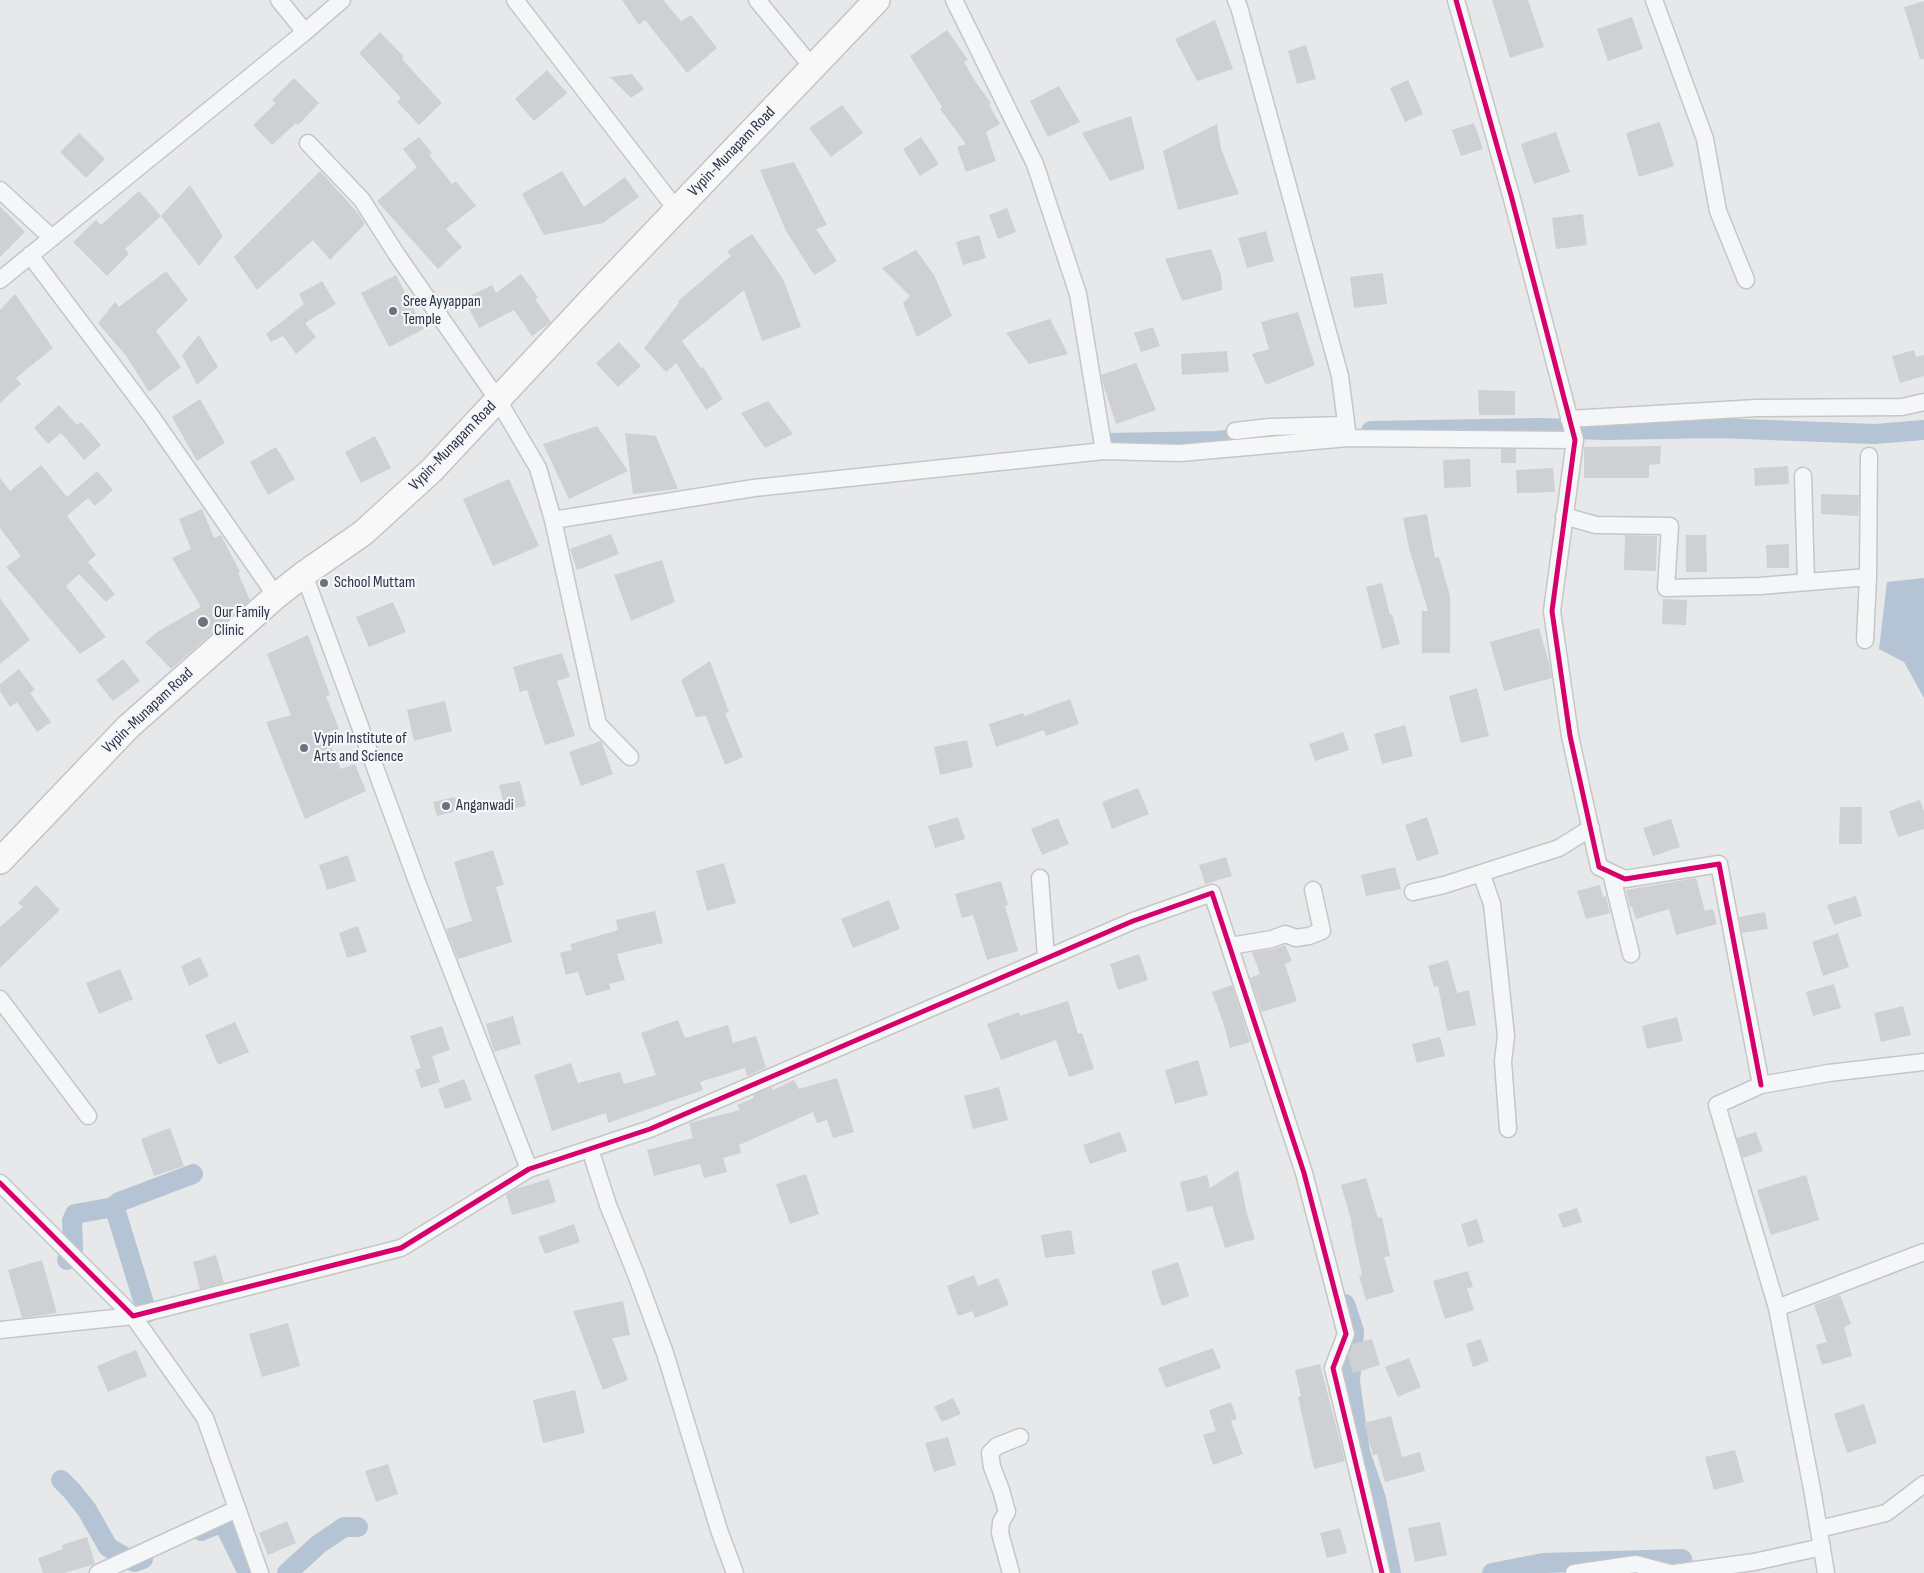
<!DOCTYPE html>
<html>
<head>
<meta charset="utf-8">
<style>
	body { margin:0 }
	canvas { display:block; background:#e6e8ea }
</style>
</head>
<body>
<canvas width="1924" height="1573"></canvas>
<script>
const context = document.querySelector('canvas').getContext('2d');
context.lineJoin = 'round';
function fillPath(path, color) {
  context.fillStyle = color;
  context.fill(path, 'evenodd');
}
function shape(rows) {
  const path = new Path2D();
  for (const r of rows) {
    path.moveTo(r[0], r[1]);
    for (let i = 2; i < r.length; i += 2) path.lineTo(r[i], r[i + 1]);
  }
  return path;
}
function strokePath(path, color, width, dash) {
  context.strokeStyle = color;
  context.lineWidth = width;
  context.lineCap = dash ? 'butt' : 'round';
  context.setLineDash(dash || []);
  context.stroke(path);
}
function label(font, color, halo, rows, align = 'center') {
  context.font = font + ' "Sofia Sans Condensed",sans-serif';
  context.lineWidth = 4.5;
  context.setLineDash([]);
  context.textBaseline = 'middle';
  context.strokeStyle = halo;
  context.fillStyle = color;
  for (const [text, x, y, turn = 0] of rows) {
    context.save();
    context.translate(x, y);
    context.rotate((+turn || 0) * Math.PI / 180);
    context.textAlign = isNaN(turn) ? turn : align;
    if (halo) context.strokeText(text, 0, 0);
    context.fillText(text, 0, 0);
    context.restore();
  }
}
const water = shape([
	[1924,578,1924,698,1904,662,1879,649,1887,582]
]);
const canal = shape([
	[1371,431,1540,428,1607,430,1716,428,1875,434,1924,430],
	[1108,443,1217,441,1310,432],
	[111,1209,119,1202,193,1174],
	[67,1260,72,1255,73,1249,72,1221,75,1214,108,1208,116,1212,147,1313],
	[1345,1304,1354,1331,1350,1382,1360,1452,1376,1499,1391,1573],
	[61,1480,72,1491,87,1510,108,1547,128,1559,135,1562,143,1559],
	[201,1531,223,1522,248,1573],
	[287,1573,319,1544,331,1536,344,1527,358,1527],
	[1492,1573,1543,1563,1682,1559,1683,1573]
]);
const building = shape([
	[622,0,663,0,681,21,691,15,717,48,687,73,645,20,639,25],
	[1492,0,1528,0,1544,47,1510,58],
	[1924,1,1924,59,1920,59,1904,7],
	[1632,17,1643,49,1608,61,1597,29],
	[1215,20,1233,69,1197,81,1175,39],
	[947,30,968,60,964,62,975,81,991,103,989,105,1000,124,986,132,996,161,966,172,957,147,966,144,940,109,942,107,910,56],
	[380,32,404,57,402,59,442,103,419,125,397,102,401,98,359,53],
	[1306,45,1316,79,1297,84,1288,51],
	[547,70,567,93,534,121,515,99],
	[632,74,644,89,631,98,610,77],
	[294,78,319,103,298,125,296,123,272,145,253,125,276,103,272,100],
	[1408,80,1423,114,1405,122,1390,88],
	[1059,86,1080,122,1048,137,1030,101],
	[842,105,863,133,831,157,809,128],
	[1131,116,1145,169,1110,181,1082,133],
	[1660,122,1674,166,1639,177,1626,133],
	[1474,123,1483,149,1461,156,1452,130],
	[1217,124,1221,149,1239,194,1178,210,1163,151],
	[1556,132,1570,172,1534,184,1521,144],
	[79,133,105,159,86,178,60,152],
	[419,137,432,153,429,155,452,184,456,181,476,206,446,229,462,247,438,269,377,201,417,167,403,149],
	[921,137,939,164,920,176,903,149],
	[794,162,827,225,816,229,837,261,814,275,786,231,760,170],
	[320,171,358,213,365,224,330,260,313,240,257,290,234,257],
	[562,171,584,207,625,177,639,197,603,223,544,235,522,194],
	[190,185,223,236,199,266,161,216],
	[139,191,161,216,125,249,129,254,107,276,73,242,96,220,101,225],
	[0,206,25,232,0,257],
	[1007,208,1016,232,998,239,989,215],
	[1583,214,1587,245,1556,249,1552,218],
	[1266,231,1274,261,1247,268,1238,238],
	[752,234,783,279,801,327,762,341,744,290,682,341,701,368,703,367,723,399,706,410,676,363,666,372,644,348,679,303,678,301,731,256,727,251],
	[979,235,986,258,963,265,956,242],
	[1211,249,1221,275,1222,290,1182,301,1165,259],
	[916,250,934,275,952,316,917,337,903,303,910,296,882,268],
	[166,271,188,300,156,331,181,367,149,392,127,357,98,323,115,302,119,307],
	[1383,273,1387,304,1354,308,1350,277],
	[521,274,538,297,535,299,551,322,532,336,514,310,479,328,464,299,492,285,496,293],
	[396,275,424,329,389,347,361,293],
	[322,281,336,304,305,323,316,337,296,354,283,336,271,342,266,334,304,304,299,294],
	[15,294,53,348,16,378,21,384,0,403,0,310],
	[1298,312,1315,365,1266,385,1252,354,1269,349,1261,322],
	[1050,319,1068,354,1029,364,1006,333],
	[1153,327,1160,346,1141,352,1134,333],
	[199,335,218,367,197,385,182,355],
	[619,342,641,366,618,387,596,363],
	[1914,350,1916,357,1924,355,1924,376,1900,383,1892,356],
	[1227,351,1229,372,1182,375,1181,354],
	[1136,363,1156,410,1116,424,1104,387,1101,375],
	[1478,390,1515,391,1515,415,1479,415],
	[200,399,225,443,197,461,172,417],
	[768,401,793,434,765,448,741,413],
	[59,405,77,425,81,422,101,445,84,460,61,433,48,444,34,428],
	[597,426,628,471,569,499,543,444],
	[625,433,656,436,678,489,633,494],
	[375,436,391,468,361,483,345,452],
	[1661,446,1660,464,1649,465,1649,478,1584,478,1584,447],
	[276,447,295,479,268,495,250,462],
	[1501,449,1516,449,1516,463,1501,463],
	[1470,459,1471,487,1444,488,1443,460],
	[41,465,67,497,97,471,113,490,95,506,88,498,67,516,96,555,88,562,115,594,106,602,79,574,66,586,106,637,80,654,6,567,21,556,0,528,0,478,10,491],
	[1788,466,1789,484,1755,486,1754,468],
	[1553,468,1555,492,1517,493,1516,470],
	[509,479,539,546,493,566,463,499],
	[1821,494,1859,495,1858,516,1821,514],
	[202,509,214,538,221,535,240,572,238,573,250,600,171,669,145,642,160,630,201,607,172,558,191,549,179,519],
	[1427,514,1435,558,1439,557,1450,596,1450,653,1422,653,1422,611,1428,611,1409,548,1403,518],
	[611,534,619,554,577,570,570,549],
	[1625,535,1657,536,1656,571,1624,570],
	[1686,535,1706,535,1707,572,1686,572],
	[1789,544,1789,568,1767,568,1766,545],
	[662,560,675,602,631,621,614,575],
	[1382,583,1390,615,1392,614,1400,644,1382,649,1366,587],
	[0,598,30,640,0,664],
	[1663,599,1687,600,1686,625,1662,624],
	[393,602,406,632,369,647,356,617],
	[1539,628,1549,663,1552,678,1504,691,1490,642],
	[308,635,330,695,326,696,339,729,325,733,341,769,355,764,366,791,305,819,266,722,291,715,267,654],
	[562,653,570,677,557,681,575,736,545,745,527,690,520,692,513,667],
	[123,659,140,681,113,701,96,680],
	[710,661,729,712,725,713,743,757,725,765,706,716,696,717,681,680],
	[19,669,35,690,30,693,51,722,37,732,17,702,10,707,0,691,0,684],
	[1477,688,1489,736,1461,743,1449,696],
	[1070,699,1079,724,1046,736,1044,730,996,747,989,724,1023,713,1024,716],
	[445,701,452,731,414,741,407,710],
	[1405,725,1413,756,1382,764,1374,734],
	[1343,732,1349,750,1315,761,1309,744],
	[967,740,973,767,940,775,934,747],
	[601,741,613,774,581,786,569,752],
	[520,781,526,806,505,810,499,785],
	[1138,788,1149,814,1112,829,1102,802],
	[455,797,458,811,437,816,433,802],
	[1920,800,1924,811,1924,829,1898,837,1889,811],
	[1840,807,1862,807,1862,844,1839,844],
	[958,817,965,839,935,848,928,826],
	[1427,817,1439,854,1417,861,1405,825],
	[1058,818,1069,844,1042,855,1031,829],
	[1671,819,1680,847,1653,856,1643,828],
	[493,850,504,885,496,887,512,942,458,959,446,929,472,921,454,862],
	[348,855,356,881,327,890,319,865],
	[1226,857,1232,876,1205,884,1199,865],
	[724,863,736,903,707,911,696,871],
	[1395,867,1401,889,1366,896,1361,875],
	[1696,878,1705,911,1713,909,1717,924,1676,935,1669,909,1636,919,1632,907,1630,907,1626,890],
	[1001,881,1008,905,1005,906,1018,951,987,960,973,915,962,918,955,894],
	[36,885,60,910,0,968,0,927,23,907,18,903],
	[1600,885,1603,897,1606,896,1610,913,1586,919,1577,891],
	[1856,896,1862,916,1834,925,1827,905],
	[889,900,900,929,853,948,841,919],
	[655,911,663,943,617,954,625,980,609,984,611,989,586,996,578,972,566,975,560,953,572,950,571,944,618,930,616,920],
	[1765,912,1768,929,1742,933,1739,917],
	[358,926,367,952,347,958,339,933],
	[1838,933,1849,967,1823,976,1812,942],
	[1285,945,1292,961,1285,964,1297,1001,1262,1012,1250,978,1260,974,1252,952,1274,949],
	[1139,954,1148,980,1118,990,1110,964],
	[200,957,209,976,189,986,181,966],
	[1448,960,1457,993,1469,990,1476,1025,1447,1031,1438,986,1434,987,1428,966],
	[120,969,133,999,99,1014,86,983],
	[1834,984,1841,1008,1813,1016,1806,992],
	[1232,985,1250,1042,1230,1048,1224,1025,1212,992],
	[1068,1001,1078,1034,1082,1033,1094,1069,1069,1077,1056,1040,1001,1060,987,1024,1019,1012,1020,1016],
	[1903,1006,1911,1035,1881,1042,1874,1013],
	[513,1016,521,1044,494,1052,486,1024],
	[1677,1017,1683,1041,1647,1049,1642,1026],
	[678,1020,685,1038,728,1025,733,1043,756,1036,766,1068,747,1076,745,1068,700,1082,703,1090,608,1123,606,1113,552,1131,534,1075,571,1063,578,1083,620,1072,624,1084,656,1075,641,1033],
	[235,1022,249,1052,218,1065,205,1035],
	[442,1026,450,1050,432,1056,440,1082,421,1088,415,1070,421,1068,410,1036],
	[1440,1037,1445,1056,1417,1063,1412,1044],
	[1198,1060,1208,1095,1175,1104,1165,1070],
	[837,1078,854,1132,833,1138,827,1120,817,1123,813,1112,739,1145,741,1153,723,1158,727,1172,704,1178,700,1164,654,1176,647,1150,693,1138,689,1123,740,1110,737,1105,754,1098,753,1095,772,1087,773,1090,794,1080,799,1089],
	[464,1079,472,1100,445,1109,438,1089],
	[999,1087,1008,1120,973,1129,964,1096],
	[170,1128,184,1166,154,1176,141,1139],
	[1120,1132,1127,1151,1090,1164,1083,1145],
	[1756,1132,1763,1151,1743,1158,1737,1138],
	[1238,1170,1247,1214,1255,1239,1225,1248,1212,1206,1187,1212,1180,1182,1207,1175,1210,1188],
	[806,1174,819,1214,790,1224,776,1184],
	[1806,1175,1819,1220,1771,1235,1757,1190],
	[1366,1178,1378,1218,1382,1217,1390,1256,1384,1257,1394,1292,1366,1300,1359,1276,1362,1275,1351,1223,1352,1223,1341,1185],
	[549,1179,556,1202,512,1215,506,1195,515,1189],
	[1577,1208,1582,1222,1563,1228,1558,1214],
	[1477,1219,1484,1242,1468,1247,1461,1224],
	[574,1224,580,1242,545,1254,538,1237],
	[1071,1230,1075,1254,1045,1258,1041,1235],
	[216,1255,224,1283,200,1289,193,1262],
	[42,1260,57,1313,22,1318,8,1270],
	[1178,1262,1189,1296,1162,1306,1151,1271],
	[1468,1271,1473,1287,1467,1288,1474,1310,1445,1319,1433,1281],
	[974,1275,978,1286,998,1278,1009,1305,975,1318,972,1311,958,1316,947,1286],
	[1840,1295,1851,1324,1844,1327,1852,1356,1822,1365,1816,1345,1827,1342,1814,1305],
	[623,1301,630,1335,612,1338,628,1380,603,1390,573,1311],
	[288,1323,300,1366,262,1377,249,1334],
	[1372,1339,1380,1365,1353,1373,1348,1356,1353,1344],
	[1481,1339,1489,1361,1473,1367,1466,1344],
	[1213,1348,1221,1368,1166,1388,1158,1368],
	[136,1350,147,1376,108,1392,97,1366],
	[1409,1358,1421,1387,1398,1397,1385,1367],
	[1320,1364,1345,1461,1314,1469,1298,1397,1301,1396,1295,1370],
	[575,1390,585,1433,543,1443,533,1400],
	[953,1398,961,1414,942,1422,934,1407],
	[1231,1402,1237,1419,1231,1421,1243,1454,1213,1465,1203,1435,1216,1431,1209,1410],
	[1864,1404,1877,1443,1847,1453,1834,1414],
	[1391,1416,1402,1457,1420,1452,1425,1471,1385,1482,1377,1454,1373,1455,1364,1423],
	[948,1437,956,1465,934,1472,925,1443],
	[1735,1450,1744,1482,1714,1490,1705,1457],
	[388,1464,398,1494,376,1502,365,1471],
	[287,1521,296,1543,268,1555,259,1533],
	[1440,1522,1447,1555,1415,1562,1408,1528],
	[1340,1528,1347,1553,1327,1558,1320,1533],
	[87,1537,95,1564,64,1573,43,1573,38,1558,63,1549,62,1545]
]);
const minor = shape([
	[279,0,305,32],
	[515,0,676,209],
	[757,0,813,68],
	[954,0,1035,164,1078,294,1104,451],
	[1236,0,1239,7,1340,376,1348,438],
	[1456,0,1512,199,1575,440,1552,611,1570,736,1599,867,1625,879,1719,864,1761,1085],
	[1654,0,1705,139,1718,211,1746,280],
	[308,143,362,200,397,255,498,400,538,468,553,520,598,724,630,757],
	[0,190,52,238],
	[30,255,151,416,276,596],
	[0,280,305,32,342,0],
	[1569,419,1757,408,1902,407,1924,402],
	[1235,431,1270,427,1346,425],
	[1803,476,1806,582],
	[1564,516,1596,525,1670,526,1666,588,1760,586,1868,577,1865,640],
	[553,520,754,488,1104,451,1180,453,1348,438,1575,440],
	[304,574,419,887,529,1169],
	[1868,577,1869,456],
	[1481,873,1492,904,1506,1036,1503,1061,1508,1129],
	[1611,873,1631,954],
	[1040,878,1046,958],
	[1413,892,1444,885,1559,848,1591,828],
	[1230,946,1272,939,1285,934,1296,938,1309,936,1322,931,1313,890],
	[0,999,88,1116],
	[590,1149,608,1205,637,1277,665,1353,719,1530,735,1573],
	[0,1183,133,1316,401,1248,529,1169,650,1129,1133,921,1212,893,1304,1173,1346,1334,1333,1368,1382,1573],
	[1777,1308,1924,1252],
	[0,1330,133,1316,205,1418,260,1573],
	[1819,1529,1886,1513,1924,1484],
	[98,1573,237,1509],
	[1011,1573,1000,1533,1001,1522,1007,1512,1001,1490,992,1467,990,1453,997,1446,1020,1437],
	[1574,1573,1636,1564,1670,1573],
	[1674,1573,1754,1562,1822,1547],
	[1826,1573,1812,1489,1777,1308,1717,1105,1761,1085,1829,1073,1924,1062]
]);
const primary = shape([
	[0,861,128,727,276,596,304,574,363,533,432,470,604,286,877,0]
]);
const cycleway = shape([
	[1456,0,1512,199,1575,440,1552,611,1570,736,1599,867,1625,879,1719,864,1761,1085],
	[0,1183,133,1316,401,1248,529,1169,650,1129,1133,921,1212,893,1304,1173,1346,1334,1333,1368,1382,1573]
]);
const markers = [
	[393,311,5,"#6c737f"],
	[324,583,5,"#6c737f"],
	[203,622,6,"#6c737f"],
	[304,748,5,"#6c737f"],
	[446,806,5,"#6c737f"]
];
const streetNames = [
	["Vypin-Munapam Road",732,152,-46],
	["Vypin-Munapam Road",453,446,-46],
	["Vypin-Munapam Road",148,711,-43]
];
const poiNames = [
	["Sree Ayyappan",403,302],
	["Temple",403,320],
	["School Muttam",334,583],
	["Our Family",214,613],
	["Clinic",214,631],
	["Vypin Institute of",314,739],
	["Arts and Science",314,757],
	["Anganwadi",456,806]
];
fillPath(water, '#b4c4d5');
strokePath(canal, '#b4c4d5', 20);
fillPath(building, '#ced0d3');
strokePath(minor, '#c4c6c8', 19);
strokePath(primary, '#c2c5c8', 28);
strokePath(minor, '#f5f6f7', 16);
strokePath(primary, '#f8f8f8', 25);
strokePath(cycleway, '#d6006c', 5);
for (const [x, y, r, color] of markers) {
  const dot = new Path2D();
  dot.arc(x, y, r, 0, 2 * Math.PI);
  context.fillStyle = color;
  context.fill(dot);
  strokePath(dot, '#f4f6f9', 2);
}
label('16px', '#2b3445', '#f4f6f9', streetNames);
label('16px', '#2b3445', '#f4f6f9', poiNames, 'left');
</script>
</body>
</html>
